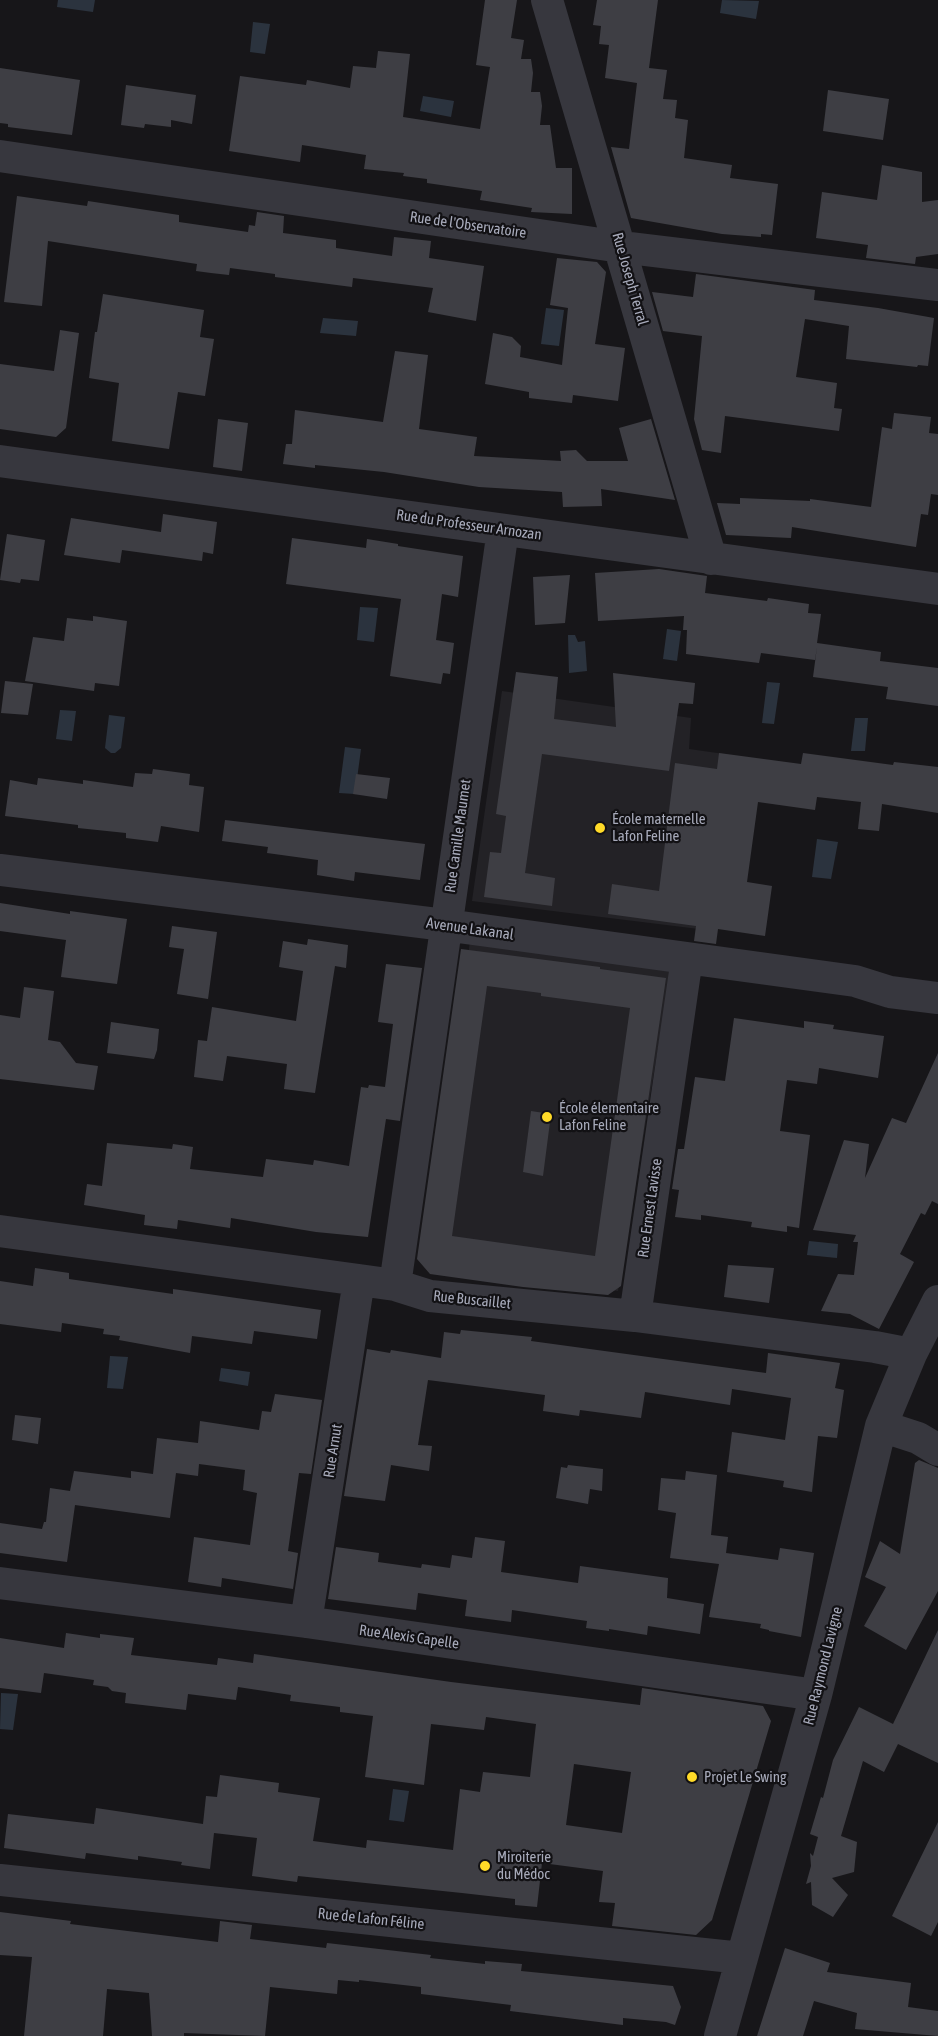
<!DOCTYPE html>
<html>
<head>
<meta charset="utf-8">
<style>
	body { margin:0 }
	canvas { display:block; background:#171619 }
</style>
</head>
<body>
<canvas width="938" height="2036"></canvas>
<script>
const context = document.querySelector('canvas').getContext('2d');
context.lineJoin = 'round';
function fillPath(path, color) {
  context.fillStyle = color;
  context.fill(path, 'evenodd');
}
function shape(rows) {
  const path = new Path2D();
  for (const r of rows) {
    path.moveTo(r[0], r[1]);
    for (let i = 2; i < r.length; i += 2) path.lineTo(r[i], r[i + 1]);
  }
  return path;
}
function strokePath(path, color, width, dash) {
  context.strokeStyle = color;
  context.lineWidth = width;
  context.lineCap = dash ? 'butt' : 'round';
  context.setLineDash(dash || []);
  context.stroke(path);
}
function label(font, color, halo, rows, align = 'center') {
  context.font = font + ' "Asap Condensed",sans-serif';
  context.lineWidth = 4.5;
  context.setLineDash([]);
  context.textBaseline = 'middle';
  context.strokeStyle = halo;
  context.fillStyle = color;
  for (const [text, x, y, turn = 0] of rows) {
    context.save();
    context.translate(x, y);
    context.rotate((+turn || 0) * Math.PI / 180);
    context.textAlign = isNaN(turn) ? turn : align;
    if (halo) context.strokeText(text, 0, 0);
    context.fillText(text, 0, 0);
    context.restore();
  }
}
const built = shape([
	[502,691,691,718,689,749,724,754,707,930,472,901],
	[470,941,671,969,618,1291,427,1265]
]);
const water = shape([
	[58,0,95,0,93,12,57,7],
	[722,0,759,1,756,19,720,13],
	[253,22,270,24,265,54,250,52],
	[423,96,454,101,451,117,420,111],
	[546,308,564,310,559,346,541,344],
	[323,318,358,321,356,336,320,333],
	[360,607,378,608,374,642,357,640],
	[667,629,681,631,677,661,663,659],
	[568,635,575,635,578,642,585,641,587,671,569,673],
	[767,682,780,683,774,724,762,723],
	[60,710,76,711,72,741,56,739],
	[109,715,125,717,121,748,115,753,111,753,105,748],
	[855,718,868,718,865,751,851,751],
	[345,747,361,749,355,794,339,793],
	[817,839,838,842,831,879,812,877],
	[809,1241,838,1244,837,1258,807,1255],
	[110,1356,128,1357,123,1389,107,1388],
	[221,1368,250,1372,248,1386,219,1381],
	[1,1693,18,1694,13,1730,0,1729],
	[393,1789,409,1791,404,1822,389,1820]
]);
const building = shape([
	[485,0,517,0,511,38,524,40,521,59,531,59,533,73,531,92,540,92,542,106,540,125,550,125,556,168,572,168,572,214,531,212,532,208,480,200,482,191,427,183,427,179,403,176,404,173,364,169,366,155,302,145,300,162,229,151,240,76,306,85,307,80,350,88,353,66,376,68,378,51,410,54,403,117,480,129,490,67,476,65],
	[597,0,658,0,649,68,667,70,663,99,677,100,675,118,688,120,684,158,732,165,730,178,778,184,772,235,761,234,761,237,722,234,631,218,611,147,629,149,637,83,605,78,609,45,599,44,601,26,593,25],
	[0,68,80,80,72,135,8,127,8,124,0,123],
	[126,85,196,95,192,124,171,120,171,127,145,124,144,128,121,125],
	[828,90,889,99,883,140,823,131],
	[882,165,922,172,922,202,938,200,938,254,916,257,915,264,866,258,868,245,816,238,822,192,877,200],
	[17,196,87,206,88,201,179,215,179,222,248,232,249,225,255,226,257,212,284,216,283,233,336,240,336,248,392,256,394,237,431,241,429,258,484,266,476,321,428,312,433,288,353,278,352,287,275,277,275,274,230,268,229,275,211,273,196,271,197,264,48,241,42,306,4,302],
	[557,258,597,262,606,272,595,344,625,348,618,401,573,395,572,403,529,398,529,392,485,384,493,333,512,337,521,346,520,357,562,365,568,308,550,305],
	[696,274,815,290,814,300,878,308,934,318,928,366,918,365,917,367,846,359,849,326,805,319,796,377,837,383,834,408,842,409,839,431,725,416,721,453,702,450,694,419,702,336,663,331,652,292,693,297],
	[103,294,204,310,200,337,214,339,205,396,178,392,169,449,112,441,119,383,89,378,95,332,97,332],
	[60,330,79,333,66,428,56,437,0,429,0,364,54,371],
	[395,351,428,355,419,429,477,437,474,456,561,461,560,451,576,450,587,461,628,461,619,428,651,419,675,500,601,489,602,506,563,507,562,492,479,487,384,472,315,465,315,468,283,464,286,444,292,444,295,410,383,422],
	[894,413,931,417,929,433,938,434,938,495,931,494,928,515,921,514,916,547,792,527,791,538,726,535,717,503,740,504,740,498,810,501,810,499,871,507,882,427,892,429],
	[218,419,248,423,242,471,213,467],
	[163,514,217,522,213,554,203,552,202,561,122,550,120,563,64,555,71,518,161,532],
	[7,534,45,540,39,581,21,579,20,583,0,580],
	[292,538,366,548,367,539,398,544,398,546,463,556,458,597,442,594,436,640,454,643,450,674,443,673,441,684,390,676,401,599,286,584],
	[659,569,707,576,705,593,767,601,768,598,809,604,808,613,821,614,817,643,881,652,880,661,938,668,938,706,886,699,888,687,813,677,817,647,815,660,761,653,759,663,686,654,687,630,683,630,684,616,598,621,595,573],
	[570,575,565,623,535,625,533,577],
	[93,616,127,621,119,686,95,683,94,691,25,681,33,637,64,641,67,618,93,621],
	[516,672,558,677,554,719,616,727,613,673,695,683,693,704,679,703,669,771,542,754,525,873,555,878,552,906,484,897,490,852,501,853,506,816,496,814],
	[5,681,33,684,28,715,1,713],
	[719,753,801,764,803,753,893,765,894,762,938,767,938,813,882,804,879,831,858,829,861,802,817,797,815,810,758,802,747,882,772,886,765,936,718,929,716,944,694,941,696,926,608,914,612,884,659,891,675,763,717,769],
	[153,769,190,774,189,785,204,787,199,832,161,826,158,842,126,838,126,833,78,828,78,825,5,816,10,780,37,785,38,778,83,784,83,780,133,787,135,773,152,774],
	[356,774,390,778,387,799,353,794],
	[225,820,425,844,420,880,355,872,354,881,317,875,318,860,267,853,268,847,222,841],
	[0,903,70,914,70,911,127,919,117,984,61,977,66,940,0,931],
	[172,926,217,932,208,999,177,994,184,949,169,947],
	[308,939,348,945,346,968,335,966,315,1093,284,1089,287,1064,227,1056,223,1081,194,1077,198,1040,207,1041,212,1007,296,1021,303,971,279,967,283,941,307,945],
	[461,949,600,967,600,969,666,978,621,1286,608,1295,523,1287,430,1274,417,1259],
	[487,986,541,993,541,996,630,1008,595,1256,452,1236],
	[386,964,422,968,400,1121,386,1119,368,1237,316,1232,231,1218,230,1228,178,1220,177,1229,144,1225,145,1215,84,1205,87,1184,102,1186,107,1143,172,1149,173,1144,193,1147,190,1169,263,1177,266,1159,313,1165,314,1160,349,1166,361,1087,368,1088,369,1085,385,1087,393,1024,378,1022],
	[24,987,54,991,48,1040,60,1042,76,1063,98,1066,94,1090,0,1079,0,1015,20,1018],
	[734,1018,804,1028,804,1021,834,1025,833,1029,884,1036,878,1078,819,1068,817,1084,787,1080,780,1131,810,1135,799,1228,787,1226,787,1232,751,1227,752,1222,701,1215,701,1220,675,1217,679,1190,672,1189,678,1149,684,1149,695,1077,725,1081],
	[111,1022,159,1029,157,1050,154,1059,107,1053],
	[938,1053,938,1204,932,1201,925,1215,921,1213,900,1254,914,1262,879,1329,850,1314,821,1311,838,1274,854,1275,858,1242,853,1242,856,1235,813,1230,844,1140,869,1144,865,1178,892,1118,906,1123],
	[531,1111,551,1114,543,1176,523,1172],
	[728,1265,774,1268,769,1303,724,1297],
	[35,1268,69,1273,69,1279,173,1294,173,1289,321,1310,317,1339,254,1331,252,1344,192,1336,190,1353,119,1340,120,1336,103,1334,104,1329,62,1323,61,1332,0,1324,0,1281,33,1286],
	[461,1330,532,1337,531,1341,766,1373,768,1353,840,1363,835,1388,844,1390,837,1438,818,1436,812,1492,783,1487,784,1481,727,1472,732,1432,785,1440,791,1398,732,1389,730,1405,645,1392,641,1418,580,1410,579,1416,543,1411,545,1395,428,1380,418,1445,432,1446,429,1471,391,1465,385,1501,344,1496,367,1349,390,1353,391,1350,441,1358,444,1332,460,1334],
	[275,1394,322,1400,311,1474,299,1473,288,1551,298,1553,293,1589,222,1578,221,1587,188,1582,194,1537,250,1545,257,1493,243,1490,245,1470,199,1464,198,1476,176,1473,170,1518,75,1505,67,1562,0,1553,0,1523,42,1529,44,1522,46,1522,50,1488,70,1491,74,1471,131,1478,131,1471,153,1474,157,1438,198,1443,200,1421,259,1430,262,1411,271,1412],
	[15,1415,41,1418,38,1444,12,1440],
	[919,1460,938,1468,938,1591,906,1650,864,1626,886,1587,865,1577,880,1541,900,1554,915,1463],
	[568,1465,603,1469,602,1491,590,1489,588,1504,556,1498,561,1467,567,1468],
	[686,1471,717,1475,711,1535,728,1537,726,1553,778,1560,780,1548,814,1553,801,1637,769,1631,769,1630,760,1628,761,1624,709,1617,719,1564,670,1558,676,1513,658,1510,661,1478,685,1480],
	[475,1537,505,1541,501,1572,578,1583,580,1566,668,1578,667,1598,704,1604,700,1634,648,1626,647,1635,609,1629,609,1631,586,1628,587,1621,512,1610,511,1622,465,1616,467,1600,418,1593,416,1610,328,1599,336,1547,379,1553,378,1562,421,1568,422,1564,450,1568,452,1555,472,1558],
	[938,1630,938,1763,898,1744,884,1772,863,1761,841,1836,857,1842,854,1872,832,1878,848,1895,833,1917,812,1905,811,1882,806,1884,811,1866,810,1853,813,1856,818,1837,810,1834,821,1797,823,1798,833,1760,859,1707,893,1724],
	[66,1633,100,1638,100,1634,134,1638,131,1655,217,1665,218,1658,253,1663,254,1654,451,1682,640,1705,642,1688,763,1706,771,1721,712,1920,696,1935,612,1926,615,1903,599,1902,603,1871,542,1863,537,1907,515,1905,515,1899,462,1893,298,1876,297,1882,252,1876,257,1838,214,1833,210,1869,181,1865,182,1862,138,1856,138,1860,86,1853,85,1859,4,1848,8,1814,94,1824,96,1808,203,1824,206,1796,217,1797,220,1775,279,1783,278,1792,320,1798,313,1841,366,1848,367,1840,453,1850,460,1789,480,1792,483,1772,530,1777,536,1724,486,1717,484,1730,431,1724,424,1785,365,1777,373,1716,340,1712,340,1707,290,1701,291,1695,238,1687,236,1700,188,1694,186,1710,125,1703,126,1693,112,1691,108,1687,93,1685,94,1680,44,1673,41,1693,0,1688,0,1638,64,1648],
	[574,1764,631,1772,622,1833,566,1825],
	[938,1822,938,1922,931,1936,892,1916],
	[0,1912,71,1921,70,1924,218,1942,220,1921,252,1925,250,1939,326,1948,327,1943,431,1955,430,1958,485,1964,485,1961,522,1964,521,1971,673,1986,681,2007,675,2025,666,2022,623,2018,623,2025,510,2011,511,2005,421,1994,421,1987,359,1980,359,1982,338,1980,337,1994,270,1987,265,2036,184,2033,184,2036,152,2036,149,1993,107,1989,103,2036,24,2036,32,1957,0,1955],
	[785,1948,830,1963,827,1972,911,1983,908,2007,938,2011,938,2036,855,2029,857,2013,814,2001,803,2036,757,2036]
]);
const street = shape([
	[547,0,711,559],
	[0,156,621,247,938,285],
	[0,461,938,589],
	[0,870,445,925,855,981,890,992,938,998],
	[0,1231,359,1280,395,1285,430,1296,635,1316,875,1347,911,1354],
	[395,1285,503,530],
	[635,1316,687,958],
	[881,1426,918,1438,938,1450],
	[0,1583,306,1622,816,1695],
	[306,1622,359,1280],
	[0,1880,742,1958],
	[720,2036,816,1695,881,1426,911,1354,938,1301]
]);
const markers = [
	[600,828,6,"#ffda28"],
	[547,1117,6,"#ffda28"],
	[692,1777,6,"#ffda28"],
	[485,1866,6,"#ffda28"]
];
const streetNames = [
	["Rue de l'Observatoire",468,225,8],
	["Rue Joseph Terral",630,279,74],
	["Rue du Professeur Arnozan",469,525,8],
	["Rue Camille Maumet",458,836,-82],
	["Avenue Lakanal",470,929,8],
	["Rue Ernest Lavisse",650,1208,-82],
	["Rue Buscaillet",472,1300,6],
	["Rue Arnut",333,1451,-81],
	["Rue Alexis Capelle",409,1637,8],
	["Rue Raymond Lavigne",823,1666,-76],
	["Rue de Lafon Féline",371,1919,6]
];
const poiNames = [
	["École maternelle",612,819],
	["Lafon Feline",612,836],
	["École élementaire",559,1108],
	["Lafon Feline",559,1125],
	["Projet Le Swing",704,1777],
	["Miroiterie",497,1857],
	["du Médoc",497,1874]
];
fillPath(built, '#232226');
fillPath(water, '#2b333e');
fillPath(building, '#3e3e44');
strokePath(street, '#37373e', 32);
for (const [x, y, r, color] of markers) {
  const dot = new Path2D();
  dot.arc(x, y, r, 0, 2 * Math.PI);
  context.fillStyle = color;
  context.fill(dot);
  strokePath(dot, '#121114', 2);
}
label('15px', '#a7aaba', '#121114', streetNames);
label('15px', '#a7aaba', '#121114', poiNames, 'left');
</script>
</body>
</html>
